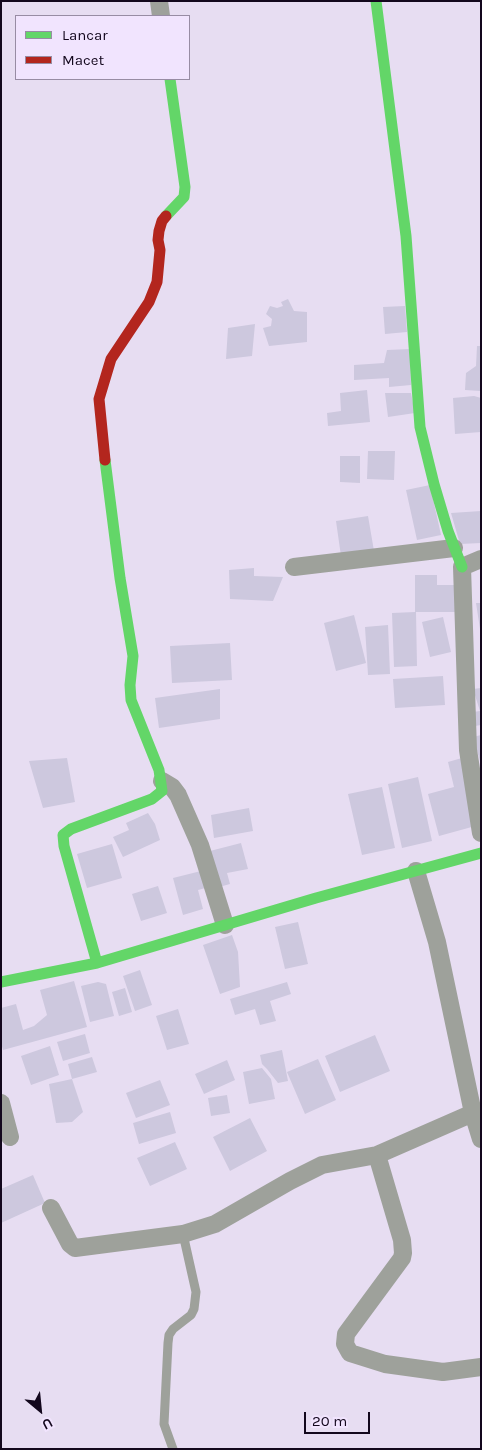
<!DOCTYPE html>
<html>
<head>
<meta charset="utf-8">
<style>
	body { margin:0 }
	#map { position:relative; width:482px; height:1450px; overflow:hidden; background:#e7ddf2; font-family:Karla,sans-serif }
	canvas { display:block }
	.frame { position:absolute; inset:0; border:2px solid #13071d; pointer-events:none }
	.legend { position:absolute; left:15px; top:15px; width:175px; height:65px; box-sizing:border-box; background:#f1e4fe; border:1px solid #988ca4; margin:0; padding:6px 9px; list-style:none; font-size:15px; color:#13071d }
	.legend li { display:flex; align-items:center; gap:10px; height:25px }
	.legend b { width:25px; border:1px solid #988ca4 }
	.north { position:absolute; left:15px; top:1385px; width:50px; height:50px; -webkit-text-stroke:4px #f1e4fe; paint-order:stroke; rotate:152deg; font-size:14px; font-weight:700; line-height:20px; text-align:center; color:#13071d }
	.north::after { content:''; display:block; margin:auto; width:18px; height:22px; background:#13071d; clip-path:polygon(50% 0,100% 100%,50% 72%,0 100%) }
	.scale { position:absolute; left:304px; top:1412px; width:66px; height:22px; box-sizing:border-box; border:2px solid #13071d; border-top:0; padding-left:6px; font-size:15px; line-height:18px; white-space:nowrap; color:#13071d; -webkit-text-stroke:4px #f1e4fe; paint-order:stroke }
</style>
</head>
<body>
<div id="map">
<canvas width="482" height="1450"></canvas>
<div class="frame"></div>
<ul class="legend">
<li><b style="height:6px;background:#63d668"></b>Lancar</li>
<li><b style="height:6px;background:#b3261e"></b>Macet</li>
</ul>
<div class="north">U</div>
<div class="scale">20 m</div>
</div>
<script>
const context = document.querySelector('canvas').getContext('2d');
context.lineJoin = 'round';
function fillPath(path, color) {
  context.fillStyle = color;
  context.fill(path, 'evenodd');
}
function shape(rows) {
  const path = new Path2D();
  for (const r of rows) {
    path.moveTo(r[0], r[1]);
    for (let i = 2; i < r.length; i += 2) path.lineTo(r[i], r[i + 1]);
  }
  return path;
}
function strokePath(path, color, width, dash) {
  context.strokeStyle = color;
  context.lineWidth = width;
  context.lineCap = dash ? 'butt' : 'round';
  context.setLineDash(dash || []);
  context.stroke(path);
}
const building = shape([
	[288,299,294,311,307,312,307,342,269,346,263,328,271,326,272,319,266,314,270,306,277,308,283,306,281,302],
	[405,306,407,332,385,334,383,307],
	[255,324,252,356,226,359,228,328],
	[477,346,481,346,481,391,465,390,466,373,476,366],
	[410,349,411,385,389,387,389,378,354,380,354,365,384,363,387,350],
	[367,390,370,422,328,426,327,413,341,411,340,393],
	[385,393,411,393,415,413,388,417],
	[474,396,481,398,481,432,455,434,453,398],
	[368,451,395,451,394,480,367,479],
	[340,456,360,456,360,483,340,482],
	[430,485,441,535,417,540,406,490],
	[481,511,481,543,460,544,451,513],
	[368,516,374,551,341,556,336,521],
	[254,568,254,576,283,577,273,601,230,599,229,570],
	[415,575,437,575,437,585,455,585,457,612,416,612,417,666,394,667,392,613,415,612],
	[476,603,481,603,481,629,480,629],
	[354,615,366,663,336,671,324,623],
	[443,617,451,652,430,657,422,622],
	[388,625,390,674,368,675,365,627],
	[230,643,232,680,172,683,170,646],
	[443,676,445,705,395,708,393,679],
	[481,688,481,725,475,726,473,712,480,711,473,689],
	[220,689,220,719,159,728,155,698],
	[481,735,481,760,480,761,473,737],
	[67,758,75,802,43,808,29,761],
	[462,758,479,825,439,836,428,794,454,787,448,762],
	[418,777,432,841,402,848,388,784],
	[382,787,395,848,362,855,348,794],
	[249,808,253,831,214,838,211,815],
	[148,813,155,824,160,840,123,857,113,837,129,830,126,823],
	[241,843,248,869,227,873,230,884,219,887,210,851],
	[112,844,122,878,87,888,77,854],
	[205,870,209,887,198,890,203,909,183,915,173,878],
	[158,886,167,913,141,921,132,894],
	[298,922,308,964,285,969,275,927],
	[232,935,238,952,240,987,220,994,203,945],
	[140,970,152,1005,135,1011,123,976],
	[74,981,87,1027,3,1050,1,1043,1,1008,16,1004,23,1030,34,1026,47,1015,40,990],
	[98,982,106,984,114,1016,90,1022,81,986],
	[287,982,291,994,270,1001,276,1021,260,1025,255,1009,235,1015,230,999],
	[125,988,132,1012,119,1016,112,992],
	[178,1009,189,1044,167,1050,156,1016],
	[85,1034,90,1053,63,1061,57,1042],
	[375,1035,390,1071,340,1092,325,1056],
	[50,1046,59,1075,31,1085,21,1056],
	[282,1050,288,1081,278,1083,267,1069,262,1064,260,1055],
	[92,1057,97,1072,72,1079,83,1112,72,1122,56,1123,49,1084,72,1079,68,1064],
	[318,1059,336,1100,305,1114,287,1072],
	[227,1060,235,1080,204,1094,195,1074],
	[262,1068,271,1079,275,1099,249,1104,243,1072],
	[160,1080,170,1105,136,1118,126,1093],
	[227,1095,230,1113,211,1116,208,1098],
	[170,1112,176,1133,139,1144,133,1123],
	[250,1118,267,1151,230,1171,213,1137],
	[175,1142,187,1169,150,1186,137,1158],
	[33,1175,45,1203,1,1223,1,1189]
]);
const lane = shape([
	[173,1449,164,1424,168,1343,169,1335,173,1329,191,1315,194,1309,196,1292,183,1234]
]);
const street = shape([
	[159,1,161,16],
	[481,559,462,567,468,750,481,833],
	[294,567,454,548],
	[162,781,172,787,178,795,200,845,225,925],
	[416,871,437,942,473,1113,481,1139],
	[1,1103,10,1137],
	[473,1113,377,1155,402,1240,403,1253,402,1258,346,1334,345,1344,350,1353,385,1364,443,1372,481,1367],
	[51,1208,70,1244,75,1248,183,1234,215,1224,290,1181,322,1165,377,1155]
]);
const fast = shape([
	[376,1,406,236,420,427,434,484,448,531,462,567],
	[166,216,184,197,185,187,170,79],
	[97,963,64,846,63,835,71,829,152,799,162,791,159,770,131,700,130,685,133,656,120,578,105,460],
	[1,982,97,963,316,898,481,853]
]);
const jam = shape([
	[105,460,99,399,111,359,149,302,157,282,160,250,158,240,159,231,162,221,166,216]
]);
fillPath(building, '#cdc8de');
strokePath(lane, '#9ea19b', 9);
strokePath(street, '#9ea19b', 18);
strokePath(fast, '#63d668', 11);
strokePath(jam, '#b3261e', 11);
</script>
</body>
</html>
